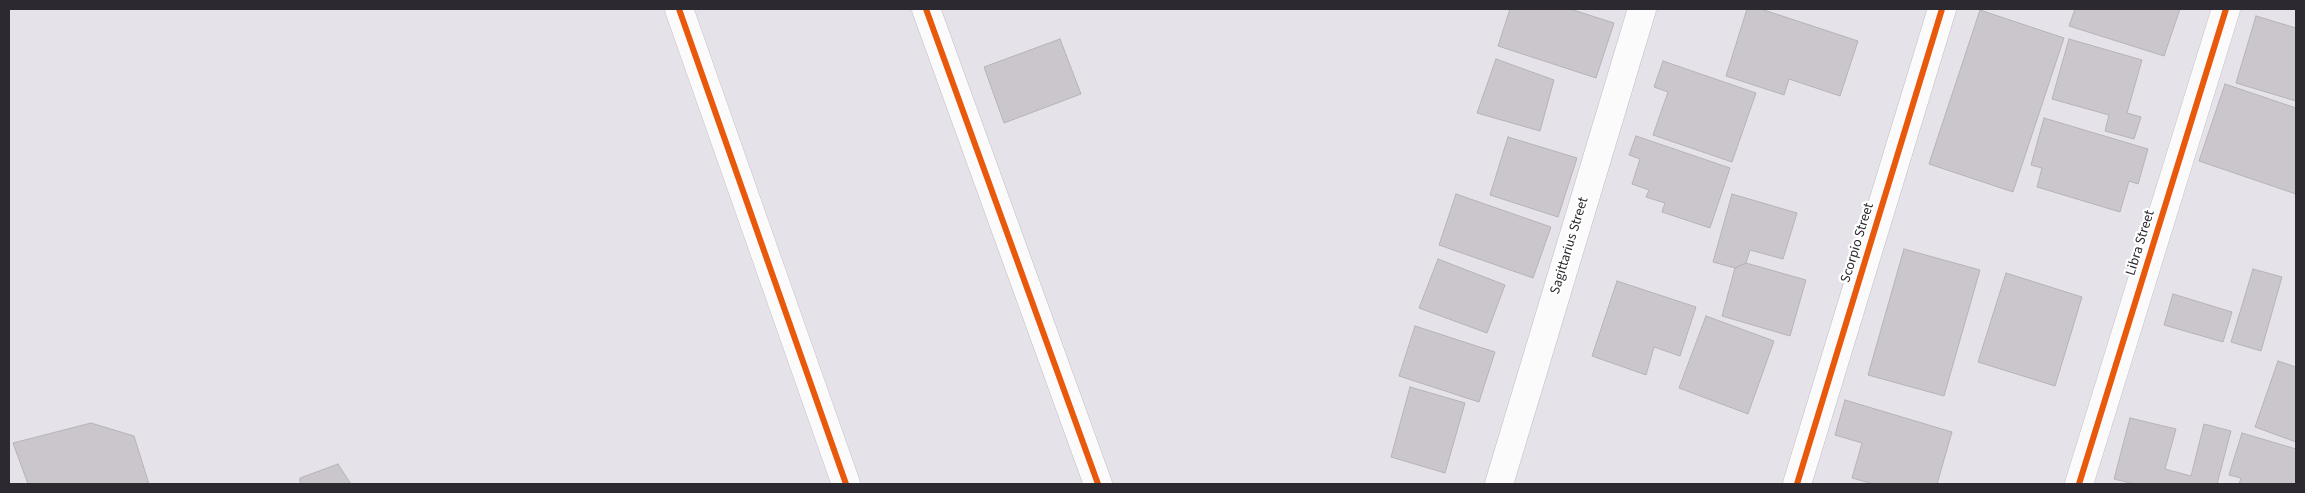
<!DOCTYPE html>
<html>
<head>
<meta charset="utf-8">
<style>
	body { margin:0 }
	#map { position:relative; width:2305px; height:493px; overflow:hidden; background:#e6e2ea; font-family:"Source Sans 3",sans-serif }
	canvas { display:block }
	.frame { position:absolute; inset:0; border:10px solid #2c2a30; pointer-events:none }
</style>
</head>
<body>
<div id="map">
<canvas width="2305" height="493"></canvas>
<div class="frame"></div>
</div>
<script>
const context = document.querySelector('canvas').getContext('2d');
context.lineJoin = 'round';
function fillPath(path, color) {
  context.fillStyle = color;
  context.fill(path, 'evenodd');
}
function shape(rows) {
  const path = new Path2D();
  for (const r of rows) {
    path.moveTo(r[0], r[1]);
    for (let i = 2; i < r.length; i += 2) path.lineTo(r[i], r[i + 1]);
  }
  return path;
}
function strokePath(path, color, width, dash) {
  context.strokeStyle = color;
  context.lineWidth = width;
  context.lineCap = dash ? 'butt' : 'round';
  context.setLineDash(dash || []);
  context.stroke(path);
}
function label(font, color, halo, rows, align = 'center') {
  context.font = font + ' "Source Sans 3",sans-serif';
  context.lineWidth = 4.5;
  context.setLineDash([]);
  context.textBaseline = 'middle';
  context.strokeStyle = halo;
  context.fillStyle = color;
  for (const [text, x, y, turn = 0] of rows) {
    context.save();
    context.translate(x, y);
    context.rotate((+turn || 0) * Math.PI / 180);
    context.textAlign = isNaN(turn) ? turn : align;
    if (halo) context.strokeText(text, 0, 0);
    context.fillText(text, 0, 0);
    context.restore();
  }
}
const building = shape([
	[1510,9,1570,9,1614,23,1596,78,1498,46,1510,9],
	[1747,9,1761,9,1858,41,1840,96,1789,79,1784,95,1726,76,1747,9],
	[2075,9,2180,9,2164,56,2069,26,2075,9],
	[1980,10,2064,38,2013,192,1929,164,1980,10],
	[2256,16,2296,28,2296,101,2236,83,2256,16],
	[1060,39,1081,94,1004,123,984,67,1060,39],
	[2069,39,2142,60,2127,113,2141,117,2134,139,2105,131,2109,115,2052,99,2069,39],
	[1496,59,1554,80,1540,131,1477,113,1496,59],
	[1663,61,1756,93,1732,162,1653,135,1668,92,1654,87,1663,61],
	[2225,84,2296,108,2296,194,2199,161,2225,84],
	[2044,118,2148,149,2138,184,2129,181,2120,212,2037,187,2042,168,2031,165,2044,118],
	[1636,136,1730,168,1710,228,1662,212,1665,203,1646,197,1649,190,1632,184,1640,159,1629,155,1636,136],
	[1508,137,1577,158,1558,217,1490,195,1508,137],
	[1456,194,1551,227,1533,278,1439,245,1456,194],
	[1732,194,1797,213,1783,259,1750,250,1746,263,1735,268,1713,262,1732,194],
	[1904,249,1980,270,1944,396,1868,375,1904,249],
	[1438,259,1505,285,1487,333,1419,308,1438,259],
	[1746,263,1806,280,1790,336,1722,316,1735,268,1746,263],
	[2253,269,2282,277,2261,351,2231,342,2253,269],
	[2006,273,2082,297,2055,386,1978,362,2006,273],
	[1617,281,1696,307,1680,356,1654,347,1646,375,1592,356,1617,281],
	[2173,294,2232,312,2223,342,2164,325,2173,294],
	[1706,316,1774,341,1748,414,1679,388,1706,316],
	[1415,326,1495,352,1479,402,1399,376,1415,326],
	[2278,361,2296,367,2296,442,2255,427,2278,361],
	[1410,387,1465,403,1445,473,1391,457,1410,387],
	[1845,400,1952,432,1937,484,1873,484,1852,478,1862,443,1835,435,1845,400],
	[2130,418,2176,429,2165,469,2191,476,2204,424,2231,431,2217,484,2134,484,2114,479,2130,418],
	[91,423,134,436,149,484,28,484,13,443,91,423],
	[2242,433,2296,449,2296,484,2239,484,2241,478,2229,475,2242,433],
	[338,464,351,484,300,484,300,478,338,464]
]);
const minor = shape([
	[679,9,846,484],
	[926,9,1098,484],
	[1499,484,1642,9],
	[1797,484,1942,9],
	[2079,484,2226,9]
]);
const cycleway = shape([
	[679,9,846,484],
	[926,9,1098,484],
	[1797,484,1942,9],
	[2079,484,2226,9]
]);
const streetNames = [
	["Scorpio Street",1858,243,-73],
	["Libra Street",2141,243,-73],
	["Sagittarius Street",1570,246,-73]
];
fillPath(building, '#cbc6cb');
strokePath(building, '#b6b2b6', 1);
strokePath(minor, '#c1bec4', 29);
strokePath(minor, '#fbfbfc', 28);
strokePath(cycleway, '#e8590c', 6);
label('14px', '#2c2a30', '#fff', streetNames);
</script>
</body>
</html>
